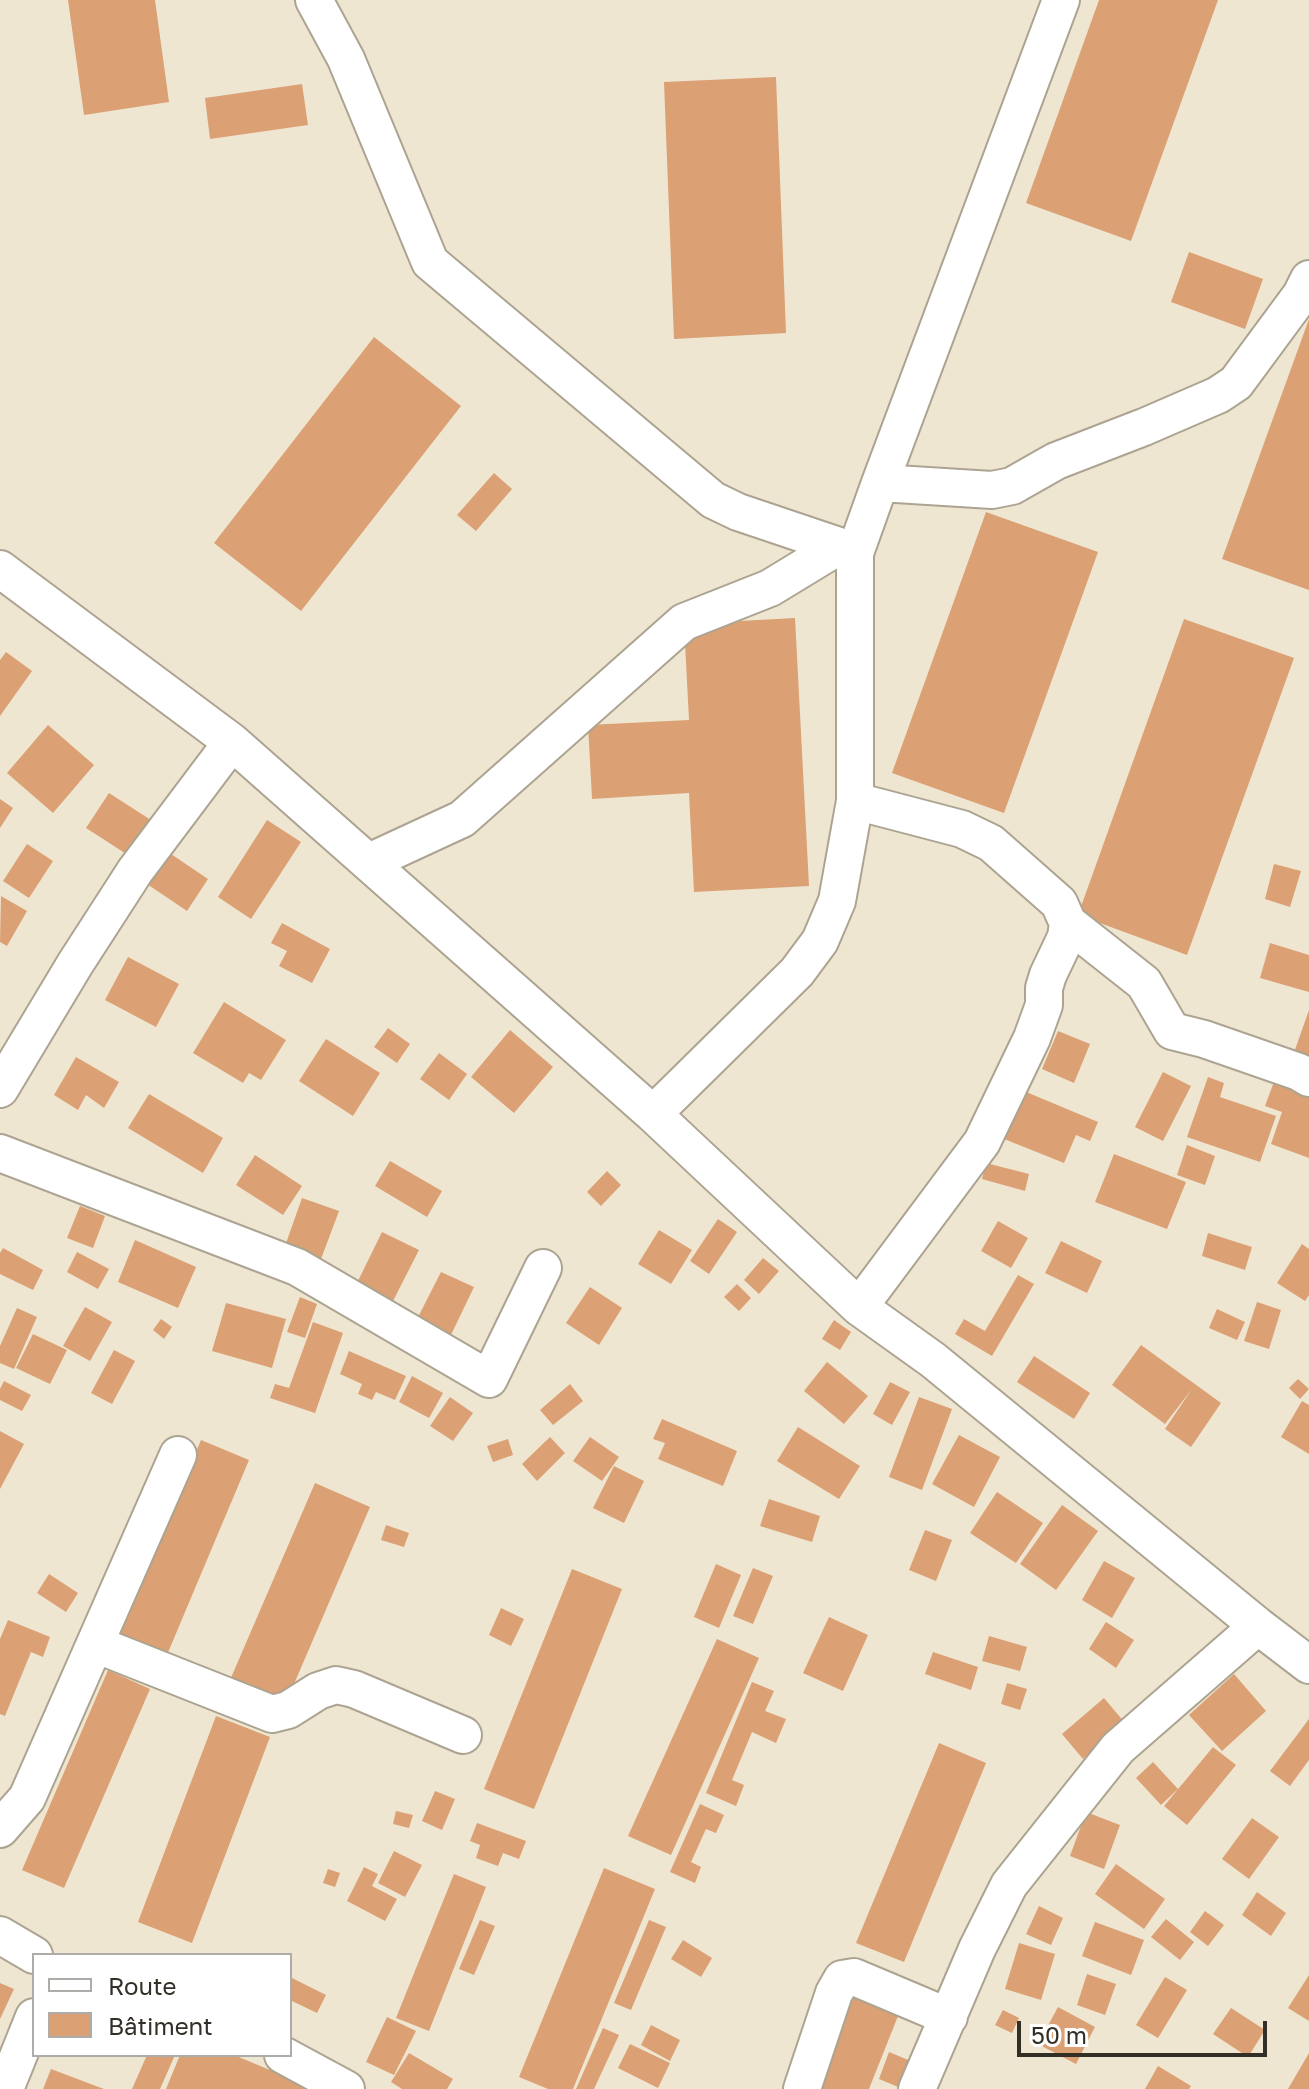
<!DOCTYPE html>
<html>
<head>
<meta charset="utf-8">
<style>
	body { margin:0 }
	#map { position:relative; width:1309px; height:2089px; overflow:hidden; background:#efe6d2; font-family:"Golos Text",sans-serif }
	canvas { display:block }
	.legend { position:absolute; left:32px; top:1953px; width:260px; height:104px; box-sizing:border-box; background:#fff; border:2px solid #adaca9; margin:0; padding:10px 14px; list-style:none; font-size:24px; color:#322f27 }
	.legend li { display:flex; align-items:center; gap:16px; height:40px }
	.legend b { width:40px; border:2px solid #adaca9 }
	.scale { position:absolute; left:1017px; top:2021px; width:250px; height:36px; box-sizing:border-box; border:4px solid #322f27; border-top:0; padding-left:10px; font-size:24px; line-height:28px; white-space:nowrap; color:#322f27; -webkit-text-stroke:6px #fff; paint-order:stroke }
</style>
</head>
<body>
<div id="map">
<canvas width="1309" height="2089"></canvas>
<ul class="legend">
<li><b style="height:10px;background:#fff"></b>Route</li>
<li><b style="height:22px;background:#dba073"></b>Bâtiment</li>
</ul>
<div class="scale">50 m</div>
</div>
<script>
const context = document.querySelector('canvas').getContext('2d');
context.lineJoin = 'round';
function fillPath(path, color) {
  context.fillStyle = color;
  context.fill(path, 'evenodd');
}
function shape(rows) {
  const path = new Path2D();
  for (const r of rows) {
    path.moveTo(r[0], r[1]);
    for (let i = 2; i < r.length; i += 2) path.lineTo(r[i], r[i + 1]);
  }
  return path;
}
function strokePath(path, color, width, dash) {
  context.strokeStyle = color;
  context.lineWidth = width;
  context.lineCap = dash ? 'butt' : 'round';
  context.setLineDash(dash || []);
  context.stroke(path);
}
const building = shape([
	[68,0,155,0,169,102,84,115],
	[1099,0,1218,0,1131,241,1026,203],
	[776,77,786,333,674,339,664,82],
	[302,84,308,125,210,139,205,98],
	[1189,252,1263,279,1245,329,1171,302],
	[1309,319,1309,590,1222,559],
	[374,337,461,406,301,611,214,543],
	[494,473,512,489,476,531,457,515],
	[986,512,1098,552,1004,813,892,773],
	[795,618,809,886,694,892,689,793,592,799,588,725,689,720,684,624],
	[1184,619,1294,658,1187,955,1078,915],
	[6,652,32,671,0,716,0,660],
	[48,725,94,765,53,813,7,773],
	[109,793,154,822,131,857,86,828],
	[0,799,13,808,0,828],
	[267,820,301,842,251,919,218,897],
	[27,844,53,861,29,898,3,881],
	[168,852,208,879,187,911,147,884],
	[1274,864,1301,871,1290,907,1265,899],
	[1,896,27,911,7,946,0,942],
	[282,923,330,949,312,983,279,966,287,951,271,943],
	[1270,943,1309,955,1309,992,1260,978],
	[128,957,179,984,156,1027,105,1000],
	[224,1002,286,1040,261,1080,249,1073,243,1083,193,1053],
	[1309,1010,1309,1071,1290,1064],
	[388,1028,410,1044,397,1063,374,1047],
	[510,1030,553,1067,514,1113,471,1077],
	[1058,1031,1090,1044,1074,1083,1042,1069],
	[326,1039,380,1073,353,1116,299,1081],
	[439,1053,467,1074,449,1100,420,1079],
	[76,1057,119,1082,104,1108,86,1095,78,1110,54,1095],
	[1163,1072,1191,1086,1163,1141,1135,1127],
	[1208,1077,1224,1083,1220,1097,1276,1116,1260,1162,1187,1137],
	[1275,1079,1309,1093,1309,1158,1271,1144,1282,1112,1265,1106],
	[1019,1089,1098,1122,1090,1141,1076,1135,1064,1163,999,1137],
	[149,1094,223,1138,203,1173,128,1128],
	[1187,1145,1215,1156,1205,1185,1177,1175],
	[1114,1154,1186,1182,1167,1229,1095,1202],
	[255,1155,302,1186,283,1215,236,1185],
	[390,1161,442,1191,427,1217,375,1186],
	[986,1163,1029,1174,1025,1191,982,1179],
	[607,1171,621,1185,601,1206,587,1192],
	[302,1198,339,1211,321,1259,285,1246],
	[80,1206,105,1216,93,1248,67,1238],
	[718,1219,737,1232,709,1274,690,1261],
	[998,1221,1028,1238,1011,1268,981,1251],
	[659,1230,692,1250,671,1284,638,1264],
	[382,1232,419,1250,392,1303,356,1285],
	[1208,1233,1252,1247,1245,1270,1202,1256],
	[135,1240,196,1267,178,1308,118,1282],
	[1061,1241,1102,1261,1087,1293,1045,1273],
	[1302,1244,1309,1249,1309,1295,1305,1301,1277,1283],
	[3,1248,43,1270,33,1290,0,1274,0,1253],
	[77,1252,109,1269,98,1289,67,1272],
	[763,1258,779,1271,759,1294,744,1280],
	[441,1272,474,1287,450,1337,416,1321],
	[1018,1275,1034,1284,992,1356,955,1334,964,1319,985,1331],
	[737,1284,751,1298,739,1311,724,1297],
	[590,1287,622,1308,599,1345,566,1323],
	[300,1297,317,1304,305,1338,287,1332],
	[1257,1302,1281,1310,1269,1349,1244,1341],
	[226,1303,286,1319,272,1368,212,1351],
	[85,1307,112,1322,90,1361,63,1346],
	[17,1308,37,1317,14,1369,0,1363,0,1346],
	[1217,1309,1245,1322,1237,1340,1209,1328],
	[161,1319,172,1327,164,1339,153,1330],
	[834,1320,851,1332,840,1350,822,1339],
	[313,1322,343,1333,315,1413,270,1398,275,1384,289,1388],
	[33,1334,67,1350,50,1384,16,1368],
	[1141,1345,1221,1403,1191,1447,1165,1429,1192,1389,1165,1424,1112,1385],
	[114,1350,135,1361,112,1404,91,1393],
	[349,1351,406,1376,395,1400,376,1392,372,1400,358,1394,362,1384,340,1374],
	[1034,1356,1090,1393,1074,1419,1017,1382],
	[827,1362,868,1396,844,1424,804,1391],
	[412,1376,443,1393,429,1418,399,1402],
	[1298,1379,1309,1389,1300,1399,1289,1388],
	[4,1381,31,1395,22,1411,0,1400,0,1389],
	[890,1382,910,1392,892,1425,873,1414],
	[570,1384,583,1401,553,1425,540,1410],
	[450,1397,473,1413,453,1441,430,1426],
	[919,1397,952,1409,922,1490,889,1477],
	[1302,1401,1309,1405,1309,1454,1281,1437],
	[662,1419,737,1451,723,1486,658,1459,665,1443,653,1439],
	[798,1427,860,1466,839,1499,777,1461],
	[0,1431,24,1444,0,1489],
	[959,1435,1000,1457,974,1507,932,1484],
	[550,1437,565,1453,537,1481,522,1464],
	[590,1437,619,1457,602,1481,573,1461],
	[508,1439,513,1455,493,1462,487,1446],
	[201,1440,249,1460,164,1662,115,1641],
	[614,1466,644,1481,624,1523,593,1508],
	[315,1483,370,1507,285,1705,230,1680],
	[997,1492,1043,1523,1016,1563,970,1533],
	[769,1499,820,1516,812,1542,760,1526],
	[1062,1505,1098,1531,1056,1590,1020,1564],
	[386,1525,409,1533,404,1547,381,1540],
	[925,1530,952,1540,936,1581,909,1570],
	[1104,1561,1135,1578,1112,1618,1082,1600],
	[716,1564,741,1575,719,1628,694,1617],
	[753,1568,773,1576,753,1624,733,1616],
	[572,1569,622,1589,534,1809,484,1789],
	[49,1574,78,1593,66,1612,37,1593],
	[501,1608,524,1619,511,1646,489,1635],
	[829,1617,868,1635,843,1691,803,1673],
	[8,1620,50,1637,43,1657,31,1652,5,1716,0,1714,0,1639],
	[1106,1622,1134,1640,1116,1668,1089,1649],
	[989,1636,1027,1647,1020,1671,982,1661],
	[717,1639,759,1658,671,1855,628,1836],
	[933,1652,978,1667,971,1690,925,1674],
	[108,1670,150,1689,64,1888,22,1870],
	[1234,1674,1266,1711,1222,1751,1189,1715],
	[752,1682,774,1691,765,1711,786,1719,776,1743,752,1732,732,1780,744,1785,736,1806,706,1793],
	[1007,1683,1027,1689,1020,1710,1001,1704],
	[1104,1698,1125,1723,1083,1759,1062,1734],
	[216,1716,270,1737,192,1943,138,1922],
	[1309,1719,1309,1760,1290,1786,1270,1771],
	[939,1743,986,1763,904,1962,856,1943],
	[1213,1747,1236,1765,1187,1825,1164,1806],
	[1153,1762,1178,1789,1161,1805,1136,1778],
	[435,1791,455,1799,442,1830,422,1821],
	[700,1804,724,1815,716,1833,706,1829,691,1862,701,1867,695,1883,670,1872],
	[396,1811,413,1815,409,1828,393,1824],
	[1086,1812,1120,1825,1104,1869,1070,1856],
	[1252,1818,1279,1837,1249,1879,1222,1859],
	[477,1823,526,1841,519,1859,503,1853,498,1866,476,1858,480,1845,470,1841],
	[394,1851,422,1865,405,1897,378,1883],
	[1116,1864,1165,1899,1144,1929,1095,1894],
	[364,1867,378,1874,372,1886,397,1899,385,1921,347,1901],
	[604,1868,655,1889,573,2089,548,2089,519,2077],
	[328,1869,340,1873,335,1887,323,1883],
	[454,1874,486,1887,429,2031,396,2018],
	[1257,1892,1286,1913,1271,1936,1242,1915],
	[1039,1906,1063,1918,1051,1945,1026,1934],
	[1205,1911,1224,1925,1208,1946,1190,1932],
	[1166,1919,1194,1942,1180,1960,1151,1937],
	[480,1920,495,1926,474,1975,459,1969],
	[649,1920,666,1927,631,2010,614,2003],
	[1095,1922,1144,1940,1131,1975,1082,1956],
	[683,1940,712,1958,701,1977,671,1959],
	[1019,1943,1055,1954,1041,2000,1005,1989],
	[1087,1974,1116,1984,1105,2015,1077,2005],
	[1309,1975,1309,2021,1288,2008],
	[290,1977,326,1995,317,2013,290,2000],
	[1165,1977,1187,1990,1158,2038,1136,2025],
	[0,1983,14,1989,0,2019],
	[853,1992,900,2011,869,2089,815,2089],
	[1058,2007,1095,2027,1076,2064,1038,2044],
	[1231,2008,1265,2030,1248,2057,1213,2034],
	[1003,2010,1019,2018,1012,2033,995,2025],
	[387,2017,416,2031,394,2075,366,2062],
	[651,2025,680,2040,670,2061,641,2045],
	[603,2028,619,2035,594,2089,576,2089],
	[630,2044,670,2063,658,2088,618,2068],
	[889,2052,918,2064,903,2089,879,2079],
	[409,2053,453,2079,447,2089,402,2089,391,2082],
	[1309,2053,1309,2089,1288,2089],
	[147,2055,175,2055,160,2089,132,2089],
	[180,2055,234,2055,315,2089,166,2089],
	[1158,2066,1191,2086,1189,2089,1145,2089],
	[51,2069,104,2089,43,2089]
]);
const minor = shape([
	[314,0,346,59,430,262,713,500,738,512,839,546,855,553],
	[880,483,992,490,1012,486,1056,461,1144,427,1218,395,1236,383,1301,295,1309,279],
	[0,569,232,742,653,1114,859,1307,933,1360,1258,1626,1309,1665],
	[855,801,962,829,991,843,1059,903,1068,923,1066,937,1048,975,1044,988,1044,1005,1032,1038,982,1142,859,1307],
	[369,862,462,819,684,622,770,588,839,546],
	[1068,923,1144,983,1172,1031,1204,1039,1299,1072,1309,1078],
	[0,1089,75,964,135,871,232,742],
	[653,1114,797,972,820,941,837,901,855,801,855,553,880,483,1061,0],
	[0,1153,297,1267,489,1379,543,1268],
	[95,1644,272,1714,288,1710,318,1691,336,1685,354,1689,463,1735],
	[0,1829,27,1798,178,1455],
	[0,1935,34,1955],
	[283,2055,346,2089],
	[5,2089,34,2017],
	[802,2089,834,1993,842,1979,854,1977,949,2017],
	[917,2089,977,1949,1009,1885,1118,1748,1258,1626]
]);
fillPath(building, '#dba073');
strokePath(minor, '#aca491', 40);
strokePath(minor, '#fff', 36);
</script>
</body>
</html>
